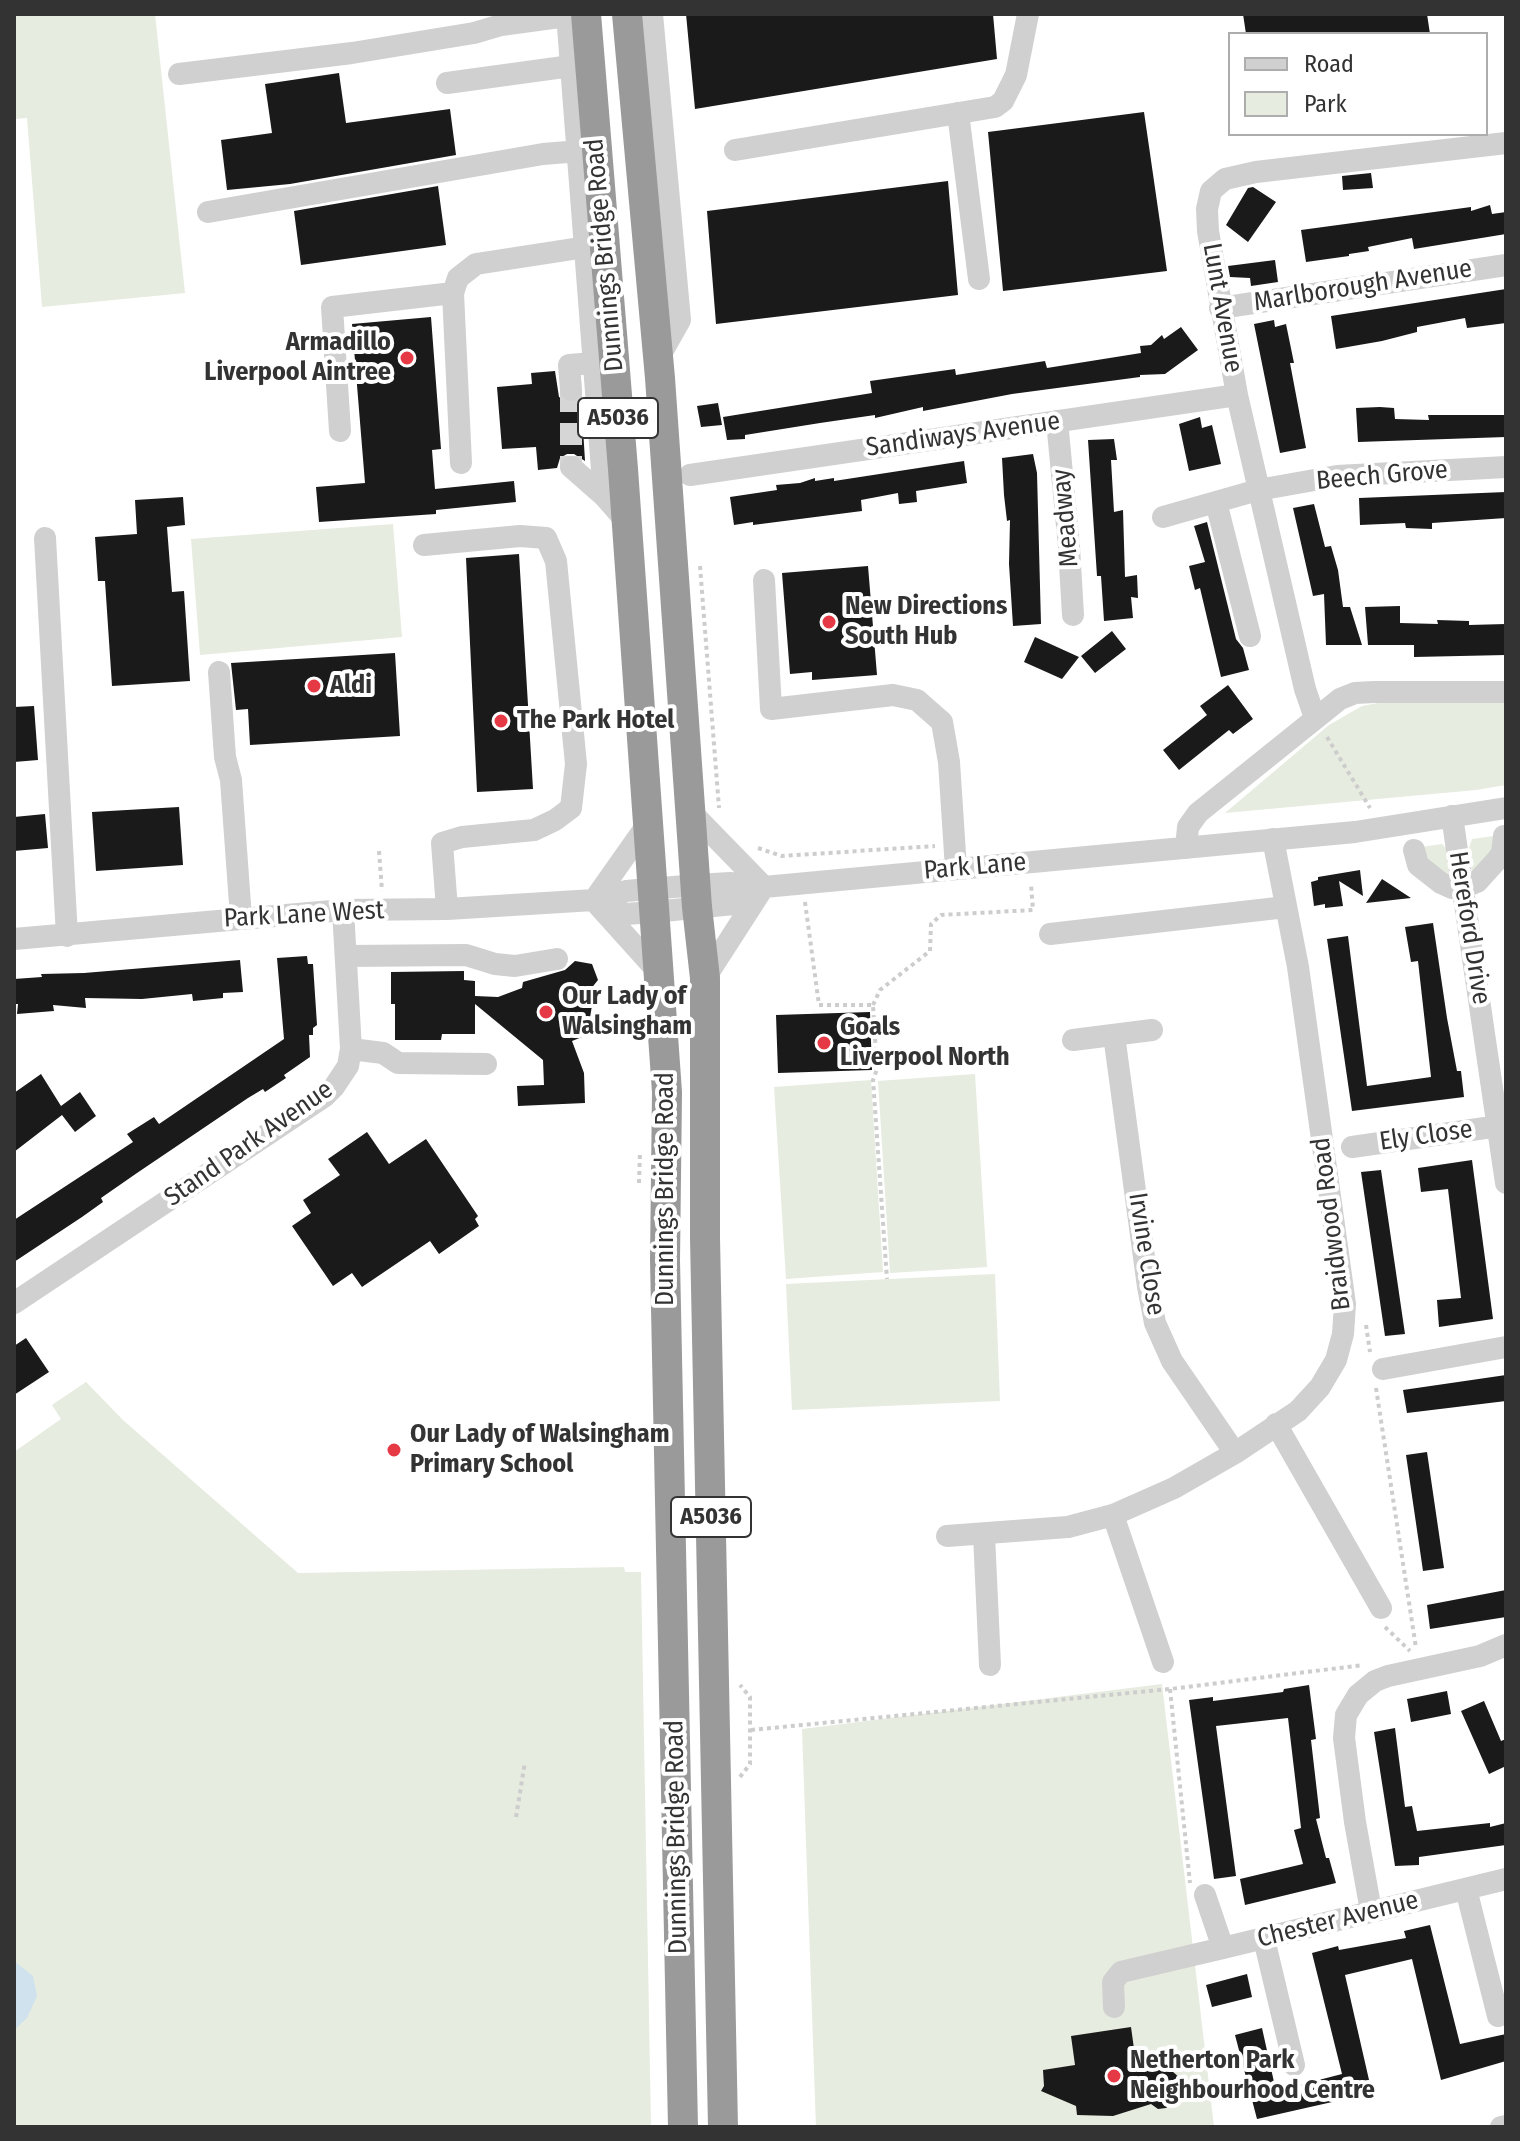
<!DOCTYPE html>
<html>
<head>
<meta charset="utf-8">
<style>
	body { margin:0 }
	#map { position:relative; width:1520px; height:2141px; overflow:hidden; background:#fff; font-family:"Fira Sans Condensed",sans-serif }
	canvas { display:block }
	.frame { position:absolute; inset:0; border:16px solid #333; pointer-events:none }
	.legend { position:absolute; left:1228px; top:32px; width:260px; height:104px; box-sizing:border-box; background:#fff; border:2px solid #adadad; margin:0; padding:10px 14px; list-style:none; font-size:24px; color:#333 }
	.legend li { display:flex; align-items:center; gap:16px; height:40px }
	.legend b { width:40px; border:2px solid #adadad }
</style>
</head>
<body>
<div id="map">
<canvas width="1520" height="2141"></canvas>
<div class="frame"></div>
<ul class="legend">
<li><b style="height:10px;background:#d0d0d0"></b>Road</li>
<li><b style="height:22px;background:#e6ecdf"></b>Park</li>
</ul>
</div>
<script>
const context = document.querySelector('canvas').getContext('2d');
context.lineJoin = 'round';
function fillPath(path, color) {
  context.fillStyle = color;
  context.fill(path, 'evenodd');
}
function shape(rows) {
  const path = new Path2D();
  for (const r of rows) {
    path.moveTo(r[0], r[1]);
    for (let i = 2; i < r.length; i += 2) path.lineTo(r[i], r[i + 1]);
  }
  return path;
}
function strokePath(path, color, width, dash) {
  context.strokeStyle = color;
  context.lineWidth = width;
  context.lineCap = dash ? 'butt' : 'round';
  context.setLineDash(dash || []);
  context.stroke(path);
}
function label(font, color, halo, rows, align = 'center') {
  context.font = font + ' "Fira Sans Condensed",sans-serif';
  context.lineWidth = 8;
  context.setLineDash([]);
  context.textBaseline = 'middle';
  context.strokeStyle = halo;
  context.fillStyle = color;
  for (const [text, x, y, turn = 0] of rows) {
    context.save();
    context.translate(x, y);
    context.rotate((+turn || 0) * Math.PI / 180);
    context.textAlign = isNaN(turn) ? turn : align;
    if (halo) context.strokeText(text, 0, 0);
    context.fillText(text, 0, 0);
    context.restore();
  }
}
const green = shape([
	[14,14,155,14,185,293,42,307,27,118,14,119],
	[393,524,402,637,200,655,191,539],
	[1506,702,1506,785,1476,790,1225,813,1329,725,1362,706,1378,703],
	[1494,836,1496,845,1475,872,1472,871,1467,854,1472,839],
	[1442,844,1447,849,1450,876,1427,865,1421,847],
	[975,1074,987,1267,890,1273,878,1081],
	[871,1080,883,1272,786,1279,774,1087],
	[995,1274,1000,1401,792,1410,786,1284],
	[86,1382,123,1420,298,1573,624,1567,625,1572,641,1572,651,2127,14,2127,14,1452,61,1419,52,1405],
	[1162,1684,1214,2127,816,2127,802,1729]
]);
const water = shape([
	[14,1961,33,1976,37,1996,27,2018,14,2030]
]);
const building = shape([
	[686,14,993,14,997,59,695,109],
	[1243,14,1427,14,1430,34,1246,34],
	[339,73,346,123,450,109,456,155,290,184,227,190,221,140,272,133,265,84],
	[1144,112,1167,271,1003,291,988,132],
	[1371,173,1373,188,1343,190,1342,176],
	[948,181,958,295,716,324,707,211],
	[438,186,446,245,301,265,294,211],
	[1253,187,1276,202,1248,242,1226,225,1248,188],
	[1490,205,1492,214,1506,212,1506,234,1414,249,1412,238,1368,247,1369,251,1349,254,1349,256,1306,262,1301,230,1471,207,1471,211],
	[1275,260,1278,282,1251,286,1250,278,1230,277,1228,266],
	[1506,289,1506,323,1467,328,1465,318,1417,327,1417,332,1382,341,1336,349,1331,316],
	[431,317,441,449,432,450,435,489,514,481,516,502,436,510,436,514,319,522,316,487,365,483,352,324],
	[1274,320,1275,327,1286,324,1294,363,1290,363,1306,448,1280,453,1254,324],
	[1181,327,1198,350,1165,374,1140,375,1140,377,1012,394,923,411,923,407,875,418,875,415,820,423,745,435,745,439,727,440,723,417,872,393,870,381,955,369,956,375,1045,361,1047,368,1141,353,1140,346,1151,345,1162,335,1164,339],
	[555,371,559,397,572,404,572,412,582,412,585,461,574,454,567,454,560,458,557,468,538,470,536,447,502,449,497,387,532,384,531,373],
	[718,403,722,425,701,427,697,406],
	[1380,407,1394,408,1395,419,1429,420,1428,415,1506,415,1506,437,1358,442,1356,408],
	[1200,417,1202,428,1212,425,1221,464,1189,471,1179,424],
	[1114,439,1117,460,1111,460,1114,512,1123,510,1125,577,1137,575,1138,598,1131,597,1133,618,1104,621,1101,576,1097,576,1088,440],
	[1033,454,1037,473,1041,624,1013,626,1009,564,1010,520,1007,521,1004,495,1002,458],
	[964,461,967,483,916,491,917,502,899,504,898,493,861,500,862,511,753,525,753,522,734,525,730,497,777,490,776,485,800,483,815,478,815,481,834,478,834,481],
	[1506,492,1506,518,1432,523,1432,529,1406,528,1405,523,1360,525,1359,498],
	[183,497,185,525,167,527,172,592,184,591,190,681,112,686,105,581,98,581,95,537,137,534,135,500],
	[1314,504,1325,547,1331,546,1338,570,1343,607,1350,607,1362,645,1326,645,1324,594,1313,596,1293,508],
	[1207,522,1236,639,1243,648,1249,670,1221,677,1200,588,1195,590,1189,566,1205,562,1194,526],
	[519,554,533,789,477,792,466,558],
	[868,566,877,675,812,680,812,672,790,674,782,573],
	[1400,606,1400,623,1438,624,1437,620,1469,621,1469,625,1506,624,1506,655,1414,657,1414,645,1368,645,1365,607],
	[1112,631,1126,649,1095,673,1081,656],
	[1035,637,1079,657,1062,679,1024,662],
	[395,653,400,736,250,745,248,709,236,710,231,663],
	[1228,685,1253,719,1233,734,1229,730,1179,770,1163,750,1207,715,1200,706],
	[34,706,38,760,14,762,14,707],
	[179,807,183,865,96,871,92,812],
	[45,814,48,848,14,851,14,817],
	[1360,870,1363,896,1339,881,1343,906,1325,908,1325,904,1314,906,1311,882,1318,880,1318,877],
	[1382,879,1411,898,1366,903],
	[1433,923,1447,1018,1457,1071,1461,1071,1464,1097,1352,1111,1327,939,1348,936,1367,1086,1431,1077,1418,961,1411,962,1405,927],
	[307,956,308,964,313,964,317,1025,313,1028,313,1035,309,1035,310,1057,284,1075,286,1078,265,1092,263,1089,248,1098,137,1173,101,1198,103,1202,82,1217,14,1262,14,1220,133,1142,127,1134,154,1117,159,1124,284,1039,277,958],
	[240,960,243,992,223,993,223,998,193,1001,192,994,142,999,85,998,86,1008,53,1005,54,1011,17,1014,18,1004,14,1004,14,979,42,977,41,974,84,973],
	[575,961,592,964,598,980,590,990,594,994,587,1035,572,1041,584,1073,585,1103,518,1106,517,1086,544,1085,543,1060,475,1004,475,1034,442,1034,441,1040,395,1040,395,1004,391,1004,391,972,464,971,464,980,475,981,475,996,498,997,522,988,523,982,565,970],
	[870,1012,872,1070,778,1073,776,1015],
	[41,1074,61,1106,80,1092,96,1116,75,1132,62,1115,14,1152,14,1093],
	[367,1132,389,1164,426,1139,478,1216,475,1219,479,1226,439,1254,430,1241,362,1287,352,1273,333,1286,292,1226,311,1213,303,1200,340,1175,328,1159],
	[1472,1160,1493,1319,1439,1327,1437,1300,1461,1298,1448,1189,1421,1192,1418,1168],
	[1381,1170,1405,1334,1385,1336,1361,1172],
	[26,1338,49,1372,14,1395,14,1346],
	[1506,1375,1506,1401,1407,1413,1403,1390],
	[1427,1452,1444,1568,1423,1571,1406,1455],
	[1506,1590,1506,1617,1430,1629,1427,1605],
	[1309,1685,1316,1739,1311,1740,1320,1818,1316,1819,1326,1858,1329,1858,1336,1883,1245,1905,1240,1879,1303,1864,1294,1830,1301,1828,1288,1718,1216,1726,1236,1876,1214,1879,1189,1700,1213,1697,1213,1701,1283,1692,1284,1689],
	[1447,1691,1451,1714,1411,1722,1407,1699],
	[1484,1701,1501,1741,1506,1739,1506,1766,1489,1774,1461,1711],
	[1395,1728,1405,1807,1412,1806,1417,1831,1490,1823,1490,1827,1506,1823,1506,1845,1419,1857,1419,1865,1395,1866,1374,1732],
	[1430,1925,1460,2044,1506,2034,1506,2061,1441,2080,1412,1959,1345,1975,1372,2093,1257,2119,1235,2035,1262,2028,1276,2091,1342,2074,1312,1953,1338,1946,1339,1950,1406,1938,1404,1931],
	[1247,1974,1252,1997,1212,2007,1206,1985],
	[1131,2027,1135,2056,1169,2052,1172,2071,1181,2079,1171,2090,1172,2103,1166,2108,1158,2109,1151,2104,1113,2116,1077,2115,1076,2106,1041,2091,1044,2086,1043,2070,1075,2065,1071,2036]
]);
const minorTunnel = shape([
	[571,390,571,467]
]);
const path = shape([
	[700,566,719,808],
	[1327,737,1370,808],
	[758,848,782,856,935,846],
	[379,851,382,891],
	[805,902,819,1005,873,1005,877,1069,873,1080,887,1279],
	[873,1005,880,990,930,951,931,924,941,915,1033,910,1031,884],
	[639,1183,640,1152],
	[1366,1325,1370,1352],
	[1376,1388,1416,1648],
	[1385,1627,1410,1651],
	[1170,1689,1190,1883],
	[751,1730,1170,1689,1363,1665],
	[740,1777,750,1764,750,1697,740,1685],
	[516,1817,525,1762]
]);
const minor = shape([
	[567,14,604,496,626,521],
	[652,14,680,320,658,359],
	[179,74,352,53,474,33,501,25,567,16],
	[447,83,571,66],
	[958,113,979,279],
	[735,150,995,107,1003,101,1016,75,1028,14],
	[208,212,543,154,591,150],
	[1220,308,1506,265],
	[571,390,569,365,594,363],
	[1057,421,1069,547,1073,615],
	[340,431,332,307,453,293],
	[461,463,453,293,458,278,476,264,599,245],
	[571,467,604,496],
	[690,475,1237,395],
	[1216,502,1250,636],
	[1163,517,1258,490,1337,476,1506,467],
	[45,538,67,936],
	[424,545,520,536,546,538,556,561,576,764,571,808,555,820,534,830,462,837,442,843,447,909],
	[764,580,771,709,893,695,917,700,942,722,949,762,956,869],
	[219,672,225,757,231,780,241,918],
	[1315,718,1305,689,1237,395,1208,231,1207,209,1211,191,1225,179,1256,172,1506,143],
	[692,813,764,887],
	[1452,816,1506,1183],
	[1186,848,1188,827,1198,813,1340,699,1355,693,1374,692,1506,692],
	[1414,850,1418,865,1441,883,1452,888,1463,888,1477,882,1497,860,1502,853,1504,836],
	[594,900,626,914,653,912,734,904,764,887],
	[594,900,649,822],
	[597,904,660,974],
	[1050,934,1286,907],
	[14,939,343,910,447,909,594,900,626,891,697,885,730,883,764,887,1355,832,1506,808],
	[346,956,466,955,495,964,515,966,557,959],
	[705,978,763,888],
	[1114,1035,1148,1287,1155,1323,1172,1361,1235,1453],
	[1073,1040,1152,1030],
	[351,1049,383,1053,398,1063,486,1064],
	[1352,1147,1499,1126],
	[14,1303,325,1096,334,1087,348,1066,351,1049,343,910],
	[1383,1369,1506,1347],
	[1276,1424,1381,1608],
	[1113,1515,1163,1662],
	[984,1535,990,1665],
	[947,1536,1068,1527,1113,1515,1174,1488,1235,1453,1298,1411,1320,1387,1336,1360,1343,1334,1345,1304,1298,967,1273,839],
	[1466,1889,1498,2016],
	[1205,1895,1223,1948,1506,1879],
	[1371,1911,1355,1822,1344,1738,1346,1715,1358,1695,1375,1681,1388,1676,1480,1656,1506,1645],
	[1264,1939,1294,2065],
	[1114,2007,1113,1982,1121,1972,1223,1948],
	[1501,2127,1506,2126]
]);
const highway = shape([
	[586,14,623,469,667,1092,665,1260,683,2127],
	[627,14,660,378,697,907,705,978,705,1238,723,2127]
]);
const markers = [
	[407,358,8,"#e63946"],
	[829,622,8,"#e63946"],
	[314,686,8,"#e63946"],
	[501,721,8,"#e63946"],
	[546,1012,8,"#e63946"],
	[824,1043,8,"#e63946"],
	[394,1450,8,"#e63946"],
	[1114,2076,8,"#e63946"]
];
const shields = [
	[618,418,80],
	[711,1517,80]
];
const shieldNames = [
	["A5036",618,418],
	["A5036",711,1517]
];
const streetNames = [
	["Dunnings Bridge Road",605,255,-95],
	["Marlborough Avenue",1363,286,-9],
	["Lunt Avenue",1222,308,80],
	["Sandiways Avenue",963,435,-8],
	["Beech Grove",1382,476,-5],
	["Meadway",1066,518,-95],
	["Park Lane",975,867,-5],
	["Park Lane West",304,915,-3],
	["Hereford Drive",1469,928,81],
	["Ely Close",1426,1136,-8],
	["Stand Park Avenue",249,1144,-35],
	["Dunnings Bridge Road",666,1189,-90],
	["Braidwood Road",1332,1224,-97],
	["Irvine Close",1146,1254,81],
	["Dunnings Bridge Road",677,1837,-91],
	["Chester Avenue",1338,1920,-14]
];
const poiNames = [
	["Armadillo",391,343,"right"],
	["Liverpool Aintree",391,373,"right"],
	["New Directions",845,607],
	["South Hub",845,637],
	["Aldi",330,686],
	["The Park Hotel",517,721],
	["Our Lady of",562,997],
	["Walsingham",562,1027],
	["Goals",840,1028],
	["Liverpool North",840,1058],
	["Our Lady of Walsingham",410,1435],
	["Primary School",410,1465],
	["Netherton Park",1130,2061],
	["Neighbourhood Centre",1130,2091]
];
fillPath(green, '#e6ecdf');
fillPath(water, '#cfe2ee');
fillPath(building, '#1a1a1a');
strokePath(minorTunnel, '#d6d6d6', 22, [22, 11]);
strokePath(path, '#cdcdcd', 4, [4, 4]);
strokePath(minor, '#d0d0d0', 22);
strokePath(highway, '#9a9a9a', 30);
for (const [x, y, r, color] of markers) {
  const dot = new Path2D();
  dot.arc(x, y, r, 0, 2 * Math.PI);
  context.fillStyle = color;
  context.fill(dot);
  strokePath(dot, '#fff', 3);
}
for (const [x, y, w] of shields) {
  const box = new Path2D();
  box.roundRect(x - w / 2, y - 20, w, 40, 6);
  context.fillStyle = '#fff';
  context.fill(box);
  strokePath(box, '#333', 2);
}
label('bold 24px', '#333', null, shieldNames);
label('26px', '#333', '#fff', streetNames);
label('bold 26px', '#333', '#fff', poiNames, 'left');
</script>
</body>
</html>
